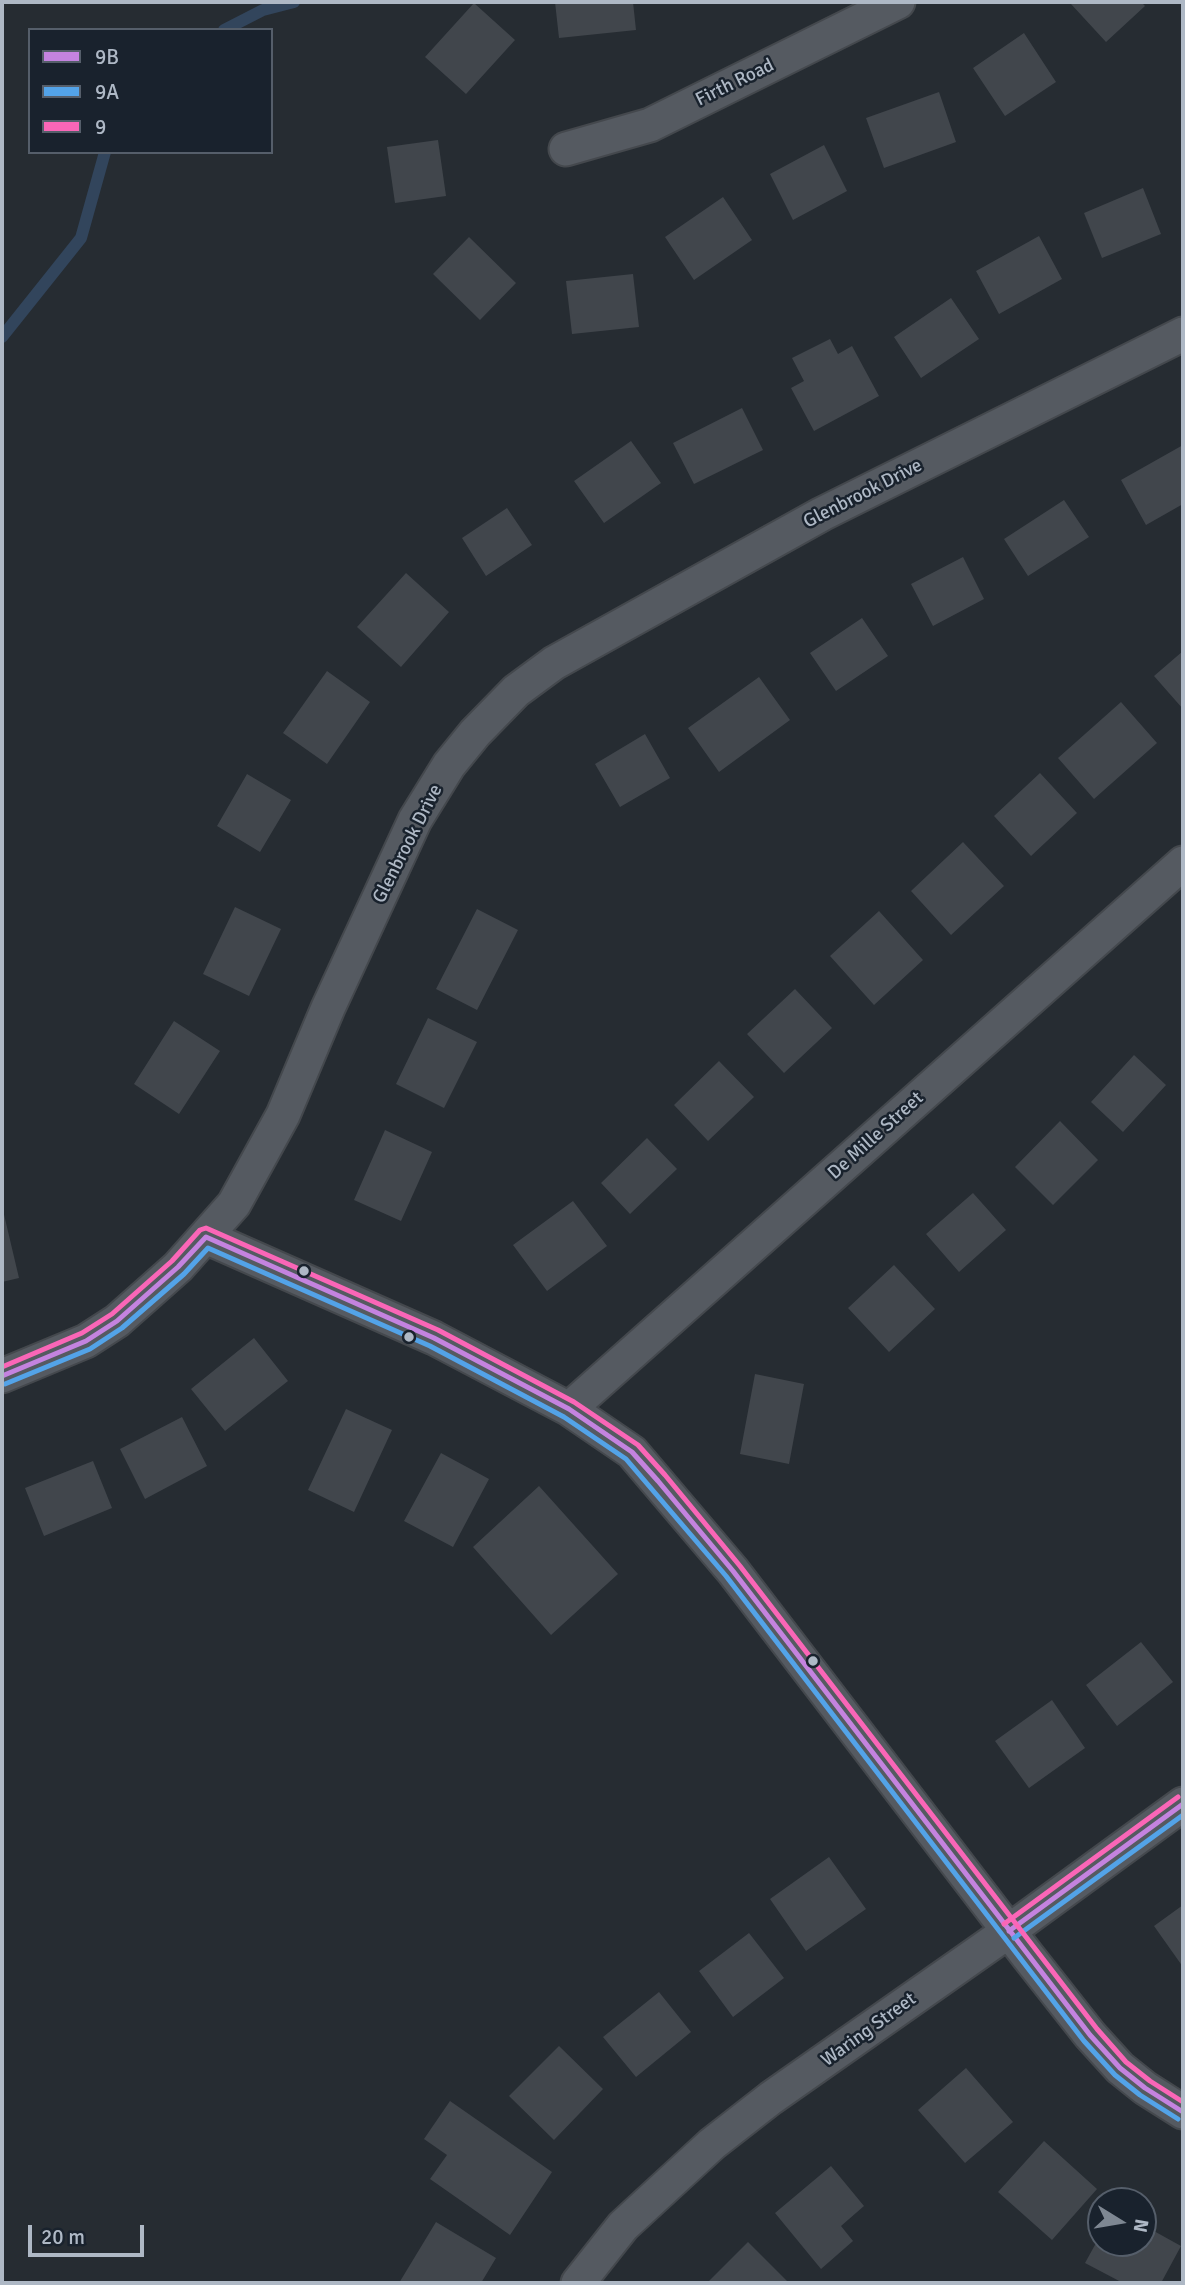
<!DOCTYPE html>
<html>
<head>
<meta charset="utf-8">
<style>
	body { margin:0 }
	#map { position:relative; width:1185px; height:2285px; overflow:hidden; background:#262c32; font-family:Signika,sans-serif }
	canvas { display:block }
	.frame { position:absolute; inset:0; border:4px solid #aeb8c5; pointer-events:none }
	.legend { position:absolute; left:28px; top:28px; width:245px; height:126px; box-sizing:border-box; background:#19222d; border:2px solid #555e6a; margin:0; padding:9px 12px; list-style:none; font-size:21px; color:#aeb8c5 }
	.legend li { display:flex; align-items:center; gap:14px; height:35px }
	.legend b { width:35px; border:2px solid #555e6a }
	.north { position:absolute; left:1087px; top:2187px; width:70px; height:70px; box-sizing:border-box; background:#19222d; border:2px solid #555e6a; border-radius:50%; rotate:101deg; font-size:19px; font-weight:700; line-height:28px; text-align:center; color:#aeb8c5 }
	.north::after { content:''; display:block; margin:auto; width:24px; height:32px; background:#7e8792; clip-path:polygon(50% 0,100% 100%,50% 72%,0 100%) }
	.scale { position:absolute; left:28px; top:2225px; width:116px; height:32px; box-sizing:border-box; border:4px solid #aeb8c5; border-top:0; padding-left:9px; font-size:21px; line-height:24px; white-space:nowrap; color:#aeb8c5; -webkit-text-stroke:5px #19222d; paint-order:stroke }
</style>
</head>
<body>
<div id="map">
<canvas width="1185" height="2285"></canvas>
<div class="frame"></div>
<ul class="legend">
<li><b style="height:9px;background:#c483df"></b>9B</li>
<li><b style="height:9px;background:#53a3e8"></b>9A</li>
<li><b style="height:9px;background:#fa66b7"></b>9</li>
</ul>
<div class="north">N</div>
<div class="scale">20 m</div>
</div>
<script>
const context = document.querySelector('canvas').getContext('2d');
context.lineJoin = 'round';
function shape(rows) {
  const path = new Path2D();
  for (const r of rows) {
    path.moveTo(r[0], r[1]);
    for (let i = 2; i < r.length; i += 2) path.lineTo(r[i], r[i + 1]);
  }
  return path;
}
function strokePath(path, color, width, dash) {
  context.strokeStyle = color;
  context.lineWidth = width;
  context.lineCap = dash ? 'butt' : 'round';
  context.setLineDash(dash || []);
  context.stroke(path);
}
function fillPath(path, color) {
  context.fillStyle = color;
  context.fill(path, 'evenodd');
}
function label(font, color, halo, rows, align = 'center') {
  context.font = font + ' Signika,sans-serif';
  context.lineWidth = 5;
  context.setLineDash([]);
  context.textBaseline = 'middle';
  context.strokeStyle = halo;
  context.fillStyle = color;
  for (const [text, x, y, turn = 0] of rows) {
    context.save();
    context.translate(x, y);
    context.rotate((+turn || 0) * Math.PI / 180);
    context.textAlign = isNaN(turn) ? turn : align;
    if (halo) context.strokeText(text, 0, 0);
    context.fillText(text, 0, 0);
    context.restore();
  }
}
const stream = shape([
	[224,30,263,10,294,2],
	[2,337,81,238,105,152]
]);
const building = shape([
	[555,2,633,2,636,30,559,38],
	[1073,2,1141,2,1145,6,1106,42,1071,4],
	[474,3,515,40,466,94,425,57],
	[1024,33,1056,82,1005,116,973,68],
	[939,92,956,142,884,168,866,118],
	[438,140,446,196,395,203,387,147],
	[824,145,847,191,793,220,770,174],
	[1143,188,1161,234,1102,258,1084,213],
	[723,197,752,240,694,280,665,237],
	[1039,236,1062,279,999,314,976,271],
	[469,237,516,283,480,320,433,274],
	[633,274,639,327,572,334,566,281],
	[951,298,979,339,921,378,894,337],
	[830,339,838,354,852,346,879,396,814,431,791,388,804,381,792,358],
	[742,408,763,450,694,484,673,443],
	[631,441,661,483,604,523,574,481],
	[1183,445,1183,504,1146,525,1121,480],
	[1064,500,1089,537,1028,576,1004,539],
	[507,508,532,545,486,576,462,538],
	[963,557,984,599,933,626,911,584],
	[406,573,449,612,401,667,357,627],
	[862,618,888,656,836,691,810,653],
	[1183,651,1183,709,1154,676],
	[327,671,370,702,327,764,283,733],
	[759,677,790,720,719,772,688,728],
	[1121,702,1157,743,1094,799,1058,758],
	[645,734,670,778,620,807,595,764],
	[1040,773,1077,813,1031,856,994,816],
	[247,774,291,800,260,852,217,826],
	[963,842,1004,886,951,935,911,891],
	[235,907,281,929,249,996,203,974],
	[477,909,518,930,477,1010,436,989],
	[879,911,923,960,874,1005,830,956],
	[795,989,832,1028,784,1073,747,1034],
	[428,1018,477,1042,444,1108,396,1084],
	[174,1021,220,1051,179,1114,134,1084],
	[1134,1055,1166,1085,1123,1132,1091,1102],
	[719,1061,754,1097,708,1141,674,1105],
	[1060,1121,1098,1160,1053,1205,1015,1167],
	[385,1130,432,1152,401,1221,354,1200],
	[647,1138,677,1169,630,1214,601,1183],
	[973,1193,1006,1230,959,1272,926,1234],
	[573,1201,607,1246,547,1291,513,1245],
	[2,1206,19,1278,2,1282],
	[894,1265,935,1309,889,1352,848,1308],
	[254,1338,288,1381,225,1431,191,1389],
	[755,1374,804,1384,789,1464,740,1454],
	[346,1409,392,1430,354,1512,308,1490],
	[182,1417,207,1466,145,1499,120,1449],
	[441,1453,489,1479,453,1547,404,1521],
	[93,1461,112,1508,44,1536,25,1488],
	[539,1486,618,1574,551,1635,473,1547],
	[1141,1642,1173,1682,1117,1726,1086,1685],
	[1052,1700,1085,1748,1029,1788,995,1741],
	[829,1857,866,1909,806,1951,770,1899],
	[1183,1905,1183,1967,1154,1926],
	[749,1933,784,1978,733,2017,699,1971],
	[659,1992,691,2032,636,2077,603,2037],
	[559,2046,603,2089,554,2140,509,2096],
	[966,2068,1013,2122,965,2163,918,2110],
	[450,2101,552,2172,510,2235,430,2179,447,2155,424,2139],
	[1044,2141,1097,2189,1052,2240,998,2192],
	[831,2166,864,2206,841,2226,853,2241,821,2269,775,2213],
	[436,2222,496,2258,481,2283,399,2283],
	[1143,2225,1181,2246,1161,2283,1123,2283,1085,2263,1101,2234,1101,2243,1143,2243],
	[748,2242,789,2283,707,2283]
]);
const minor = shape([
	[566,149,650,125,898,2],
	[206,1237,434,1338,569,1409,632,1452,733,1571,1027,1955,1090,2035,1120,2068,1145,2088,1183,2112],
	[2,1376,86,1341,117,1321,178,1267,234,1204,283,1115,328,1008,415,820,449,765,475,733,516,691,554,663,822,514,1183,334],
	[569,1409,1183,863],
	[578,2283,623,2226,712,2144,771,2098,1009,1931,1183,1804]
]);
const bus1 = shape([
	[2,1376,86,1341,117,1321,178,1267,206,1237,434,1338,569,1409,632,1452,658,1481,733,1571,1090,2035,1120,2068,1145,2088,1183,2112],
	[1009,1931,1183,1804]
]);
const bus2 = shape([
	[5,1384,90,1349,122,1328,184,1274,208,1248,430,1346,564,1417,626,1459,726,1576,1084,2041,1115,2075,1140,2095,1178,2119],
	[1014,1938,1183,1815]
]);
const bus3 = shape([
	[2,1367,82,1333,112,1314,172,1261,200,1230,206,1228,438,1330,574,1402,638,1445,665,1475,740,1566,1097,2029,1126,2062,1150,2081,1183,2102],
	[1004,1924,1178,1797]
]);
const markers = [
	[304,1271,6,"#aeb8c5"],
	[409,1337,6,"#aeb8c5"],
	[813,1661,6,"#aeb8c5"]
];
const streetNames = [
	["Firth Road",735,83,-26],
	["Glenbrook Drive",863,494,-27],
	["Glenbrook Drive",408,844,-63],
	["De Mille Street",876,1136,-42],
	["Waring Street",869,2030,-36]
];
strokePath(stream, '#32455c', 12);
fillPath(building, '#41464c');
strokePath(minor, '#44484d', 37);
strokePath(minor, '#555a61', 33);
strokePath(bus1, '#c483df', 5);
strokePath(bus2, '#53a3e8', 5);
strokePath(bus3, '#fa66b7', 5);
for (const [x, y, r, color] of markers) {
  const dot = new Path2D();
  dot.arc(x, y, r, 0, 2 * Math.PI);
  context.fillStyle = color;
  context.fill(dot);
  strokePath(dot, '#19222d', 2.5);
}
label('19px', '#aeb8c5', '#19222d', streetNames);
</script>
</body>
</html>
